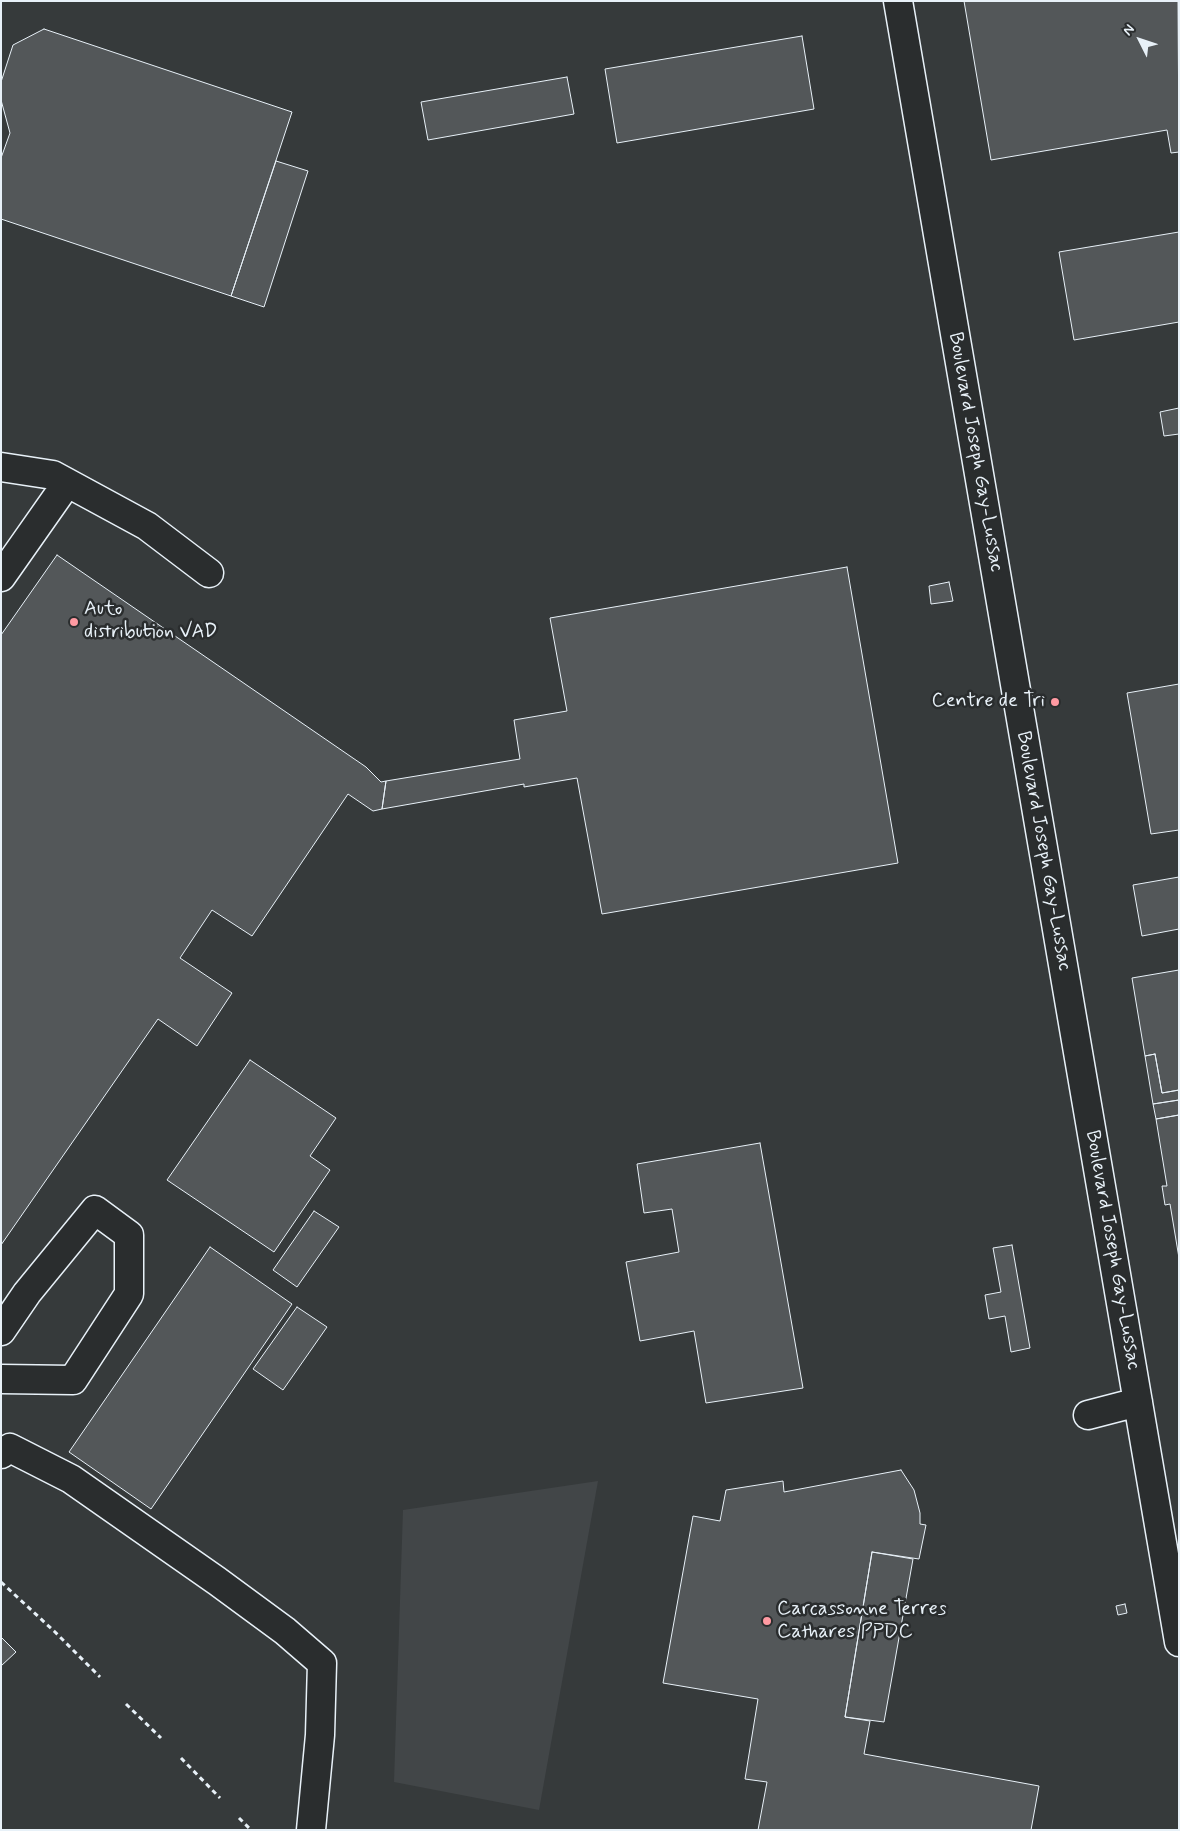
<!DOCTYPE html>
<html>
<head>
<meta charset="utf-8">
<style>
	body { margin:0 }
	#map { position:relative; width:1180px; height:1831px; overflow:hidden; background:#2a2d2e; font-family:Mynerve,sans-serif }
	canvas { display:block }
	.frame { position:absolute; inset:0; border:2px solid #e8f1f8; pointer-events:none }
	.north { position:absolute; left:1115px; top:15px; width:50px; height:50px; -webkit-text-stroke:4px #2a2d2e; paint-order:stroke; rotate:311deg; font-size:14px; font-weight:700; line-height:20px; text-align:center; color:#e8f1f8 }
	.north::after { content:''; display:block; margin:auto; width:18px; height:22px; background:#e8f1f8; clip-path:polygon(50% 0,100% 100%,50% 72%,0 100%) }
</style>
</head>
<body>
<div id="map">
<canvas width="1180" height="1831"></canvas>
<div class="frame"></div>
<div class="north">N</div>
</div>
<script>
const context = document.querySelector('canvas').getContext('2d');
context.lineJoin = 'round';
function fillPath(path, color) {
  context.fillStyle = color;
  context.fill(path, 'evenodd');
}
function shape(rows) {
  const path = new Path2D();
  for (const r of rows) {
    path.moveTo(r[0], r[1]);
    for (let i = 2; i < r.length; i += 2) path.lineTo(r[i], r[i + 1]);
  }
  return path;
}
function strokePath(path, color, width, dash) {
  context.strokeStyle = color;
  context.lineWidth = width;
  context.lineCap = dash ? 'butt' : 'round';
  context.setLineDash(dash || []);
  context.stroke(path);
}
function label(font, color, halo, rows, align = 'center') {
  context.font = font + ' Mynerve,sans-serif';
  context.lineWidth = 5;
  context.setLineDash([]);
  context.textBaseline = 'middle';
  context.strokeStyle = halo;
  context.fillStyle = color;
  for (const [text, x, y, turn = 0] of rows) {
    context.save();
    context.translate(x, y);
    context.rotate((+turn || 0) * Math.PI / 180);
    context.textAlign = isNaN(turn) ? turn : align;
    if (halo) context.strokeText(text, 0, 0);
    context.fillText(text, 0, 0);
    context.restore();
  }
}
const built = shape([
	[1,1,1179,1,1179,1830,1,1830]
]);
const green = shape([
	[598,1481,539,1810,394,1782,403,1510]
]);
const building = shape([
	[964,1,1178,1,1179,152,1171,153,1167,130,991,160,964,1],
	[44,29,292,112,231,296,1,219,1,158,10,133,1,100,1,82,13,45,44,29],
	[802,36,814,109,617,143,605,69,802,36],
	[567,77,574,114,428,140,421,102,567,77],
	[276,161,308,171,264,307,231,296,276,161],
	[1179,232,1179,322,1074,340,1059,252,1179,232],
	[1179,408,1179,434,1164,436,1160,412,1179,408],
	[57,555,366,767,381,782,386,781,382,809,373,811,348,794,252,936,212,910,180,958,232,993,197,1046,158,1019,1,1245,1,635,57,555],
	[847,567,898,863,602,914,577,778,524,787,524,784,382,809,386,781,520,759,514,720,567,711,550,618,847,567],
	[949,582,953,601,931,604,929,586,949,582],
	[1179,684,1179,830,1151,834,1127,693,1179,684],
	[1179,877,1179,929,1142,936,1133,885,1179,877],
	[1179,970,1179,1090,1162,1093,1155,1054,1145,1056,1132,978,1179,970],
	[1155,1054,1162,1093,1179,1090,1179,1100,1153,1104,1145,1056,1155,1054],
	[250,1060,336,1118,310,1156,330,1170,274,1252,167,1180,250,1060],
	[1179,1100,1179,1115,1156,1119,1153,1104,1179,1100],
	[1179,1115,1179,1258,1170,1204,1165,1205,1162,1186,1167,1186,1156,1119,1179,1115],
	[760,1143,803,1388,706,1403,694,1331,640,1341,626,1262,679,1252,672,1209,644,1213,637,1164,760,1143],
	[314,1211,339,1227,297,1287,273,1270,314,1211],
	[1012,1245,1030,1348,1011,1352,1005,1316,989,1319,985,1295,1001,1292,993,1248,1012,1245],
	[210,1247,292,1304,151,1509,69,1452,210,1247],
	[297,1307,327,1327,283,1390,253,1369,297,1307],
	[901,1470,914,1490,920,1513,920,1524,926,1525,919,1559,872,1552,845,1717,870,1721,864,1754,1039,1786,1031,1830,758,1830,767,1782,745,1779,758,1699,663,1683,693,1516,720,1521,726,1490,783,1481,784,1492,901,1470],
	[872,1552,913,1559,884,1722,845,1717,872,1552],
	[1125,1604,1127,1613,1118,1615,1116,1606,1125,1604],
	[1,1637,16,1652,1,1666,1,1637]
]);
const path = shape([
	[1,1582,55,1632,100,1677],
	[126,1704,161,1738],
	[181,1758,220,1798],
	[239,1818,251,1830]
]);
const minor = shape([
	[898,1,1179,1642],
	[1,467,53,475,147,526,209,573],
	[1,577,67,483],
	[1,1331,27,1293,95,1210,129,1235,129,1294,73,1380,1,1379],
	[1088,1415,1138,1402],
	[1,1454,10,1448,71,1479,217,1581,285,1631,322,1663,320,1735,311,1830]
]);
const markers = [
	[74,622,5,"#ff9aa2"],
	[1055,702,5,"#ff9aa2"],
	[767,1621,5,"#ff9aa2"]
];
const streetNames = [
	["Boulevard Joseph Gay-Lussac",975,452,80],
	["Boulevard Joseph Gay-Lussac",1043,851,80],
	["Boulevard Joseph Gay-Lussac",1112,1250,80]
];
const poiNames = [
	["Auto",84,610],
	["distribution VAD",84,633],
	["Centre de Tri",1045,702,"right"],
	["Carcassonne Terres",777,1610],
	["Cathares PPDC",777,1633]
];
fillPath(built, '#363a3b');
fillPath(green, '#424648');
fillPath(building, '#535759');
strokePath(building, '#e8f1f8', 1);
strokePath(minor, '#e8f1f8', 31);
strokePath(path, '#e8f1f8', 3, [5, 4]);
strokePath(minor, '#2a2d2e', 28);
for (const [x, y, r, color] of markers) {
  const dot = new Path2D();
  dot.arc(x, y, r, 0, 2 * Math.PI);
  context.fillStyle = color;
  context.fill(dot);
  strokePath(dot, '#2a2d2e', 2);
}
label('20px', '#e8f1f8', '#2a2d2e', streetNames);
label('20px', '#e8f1f8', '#2a2d2e', poiNames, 'left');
</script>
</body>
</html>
